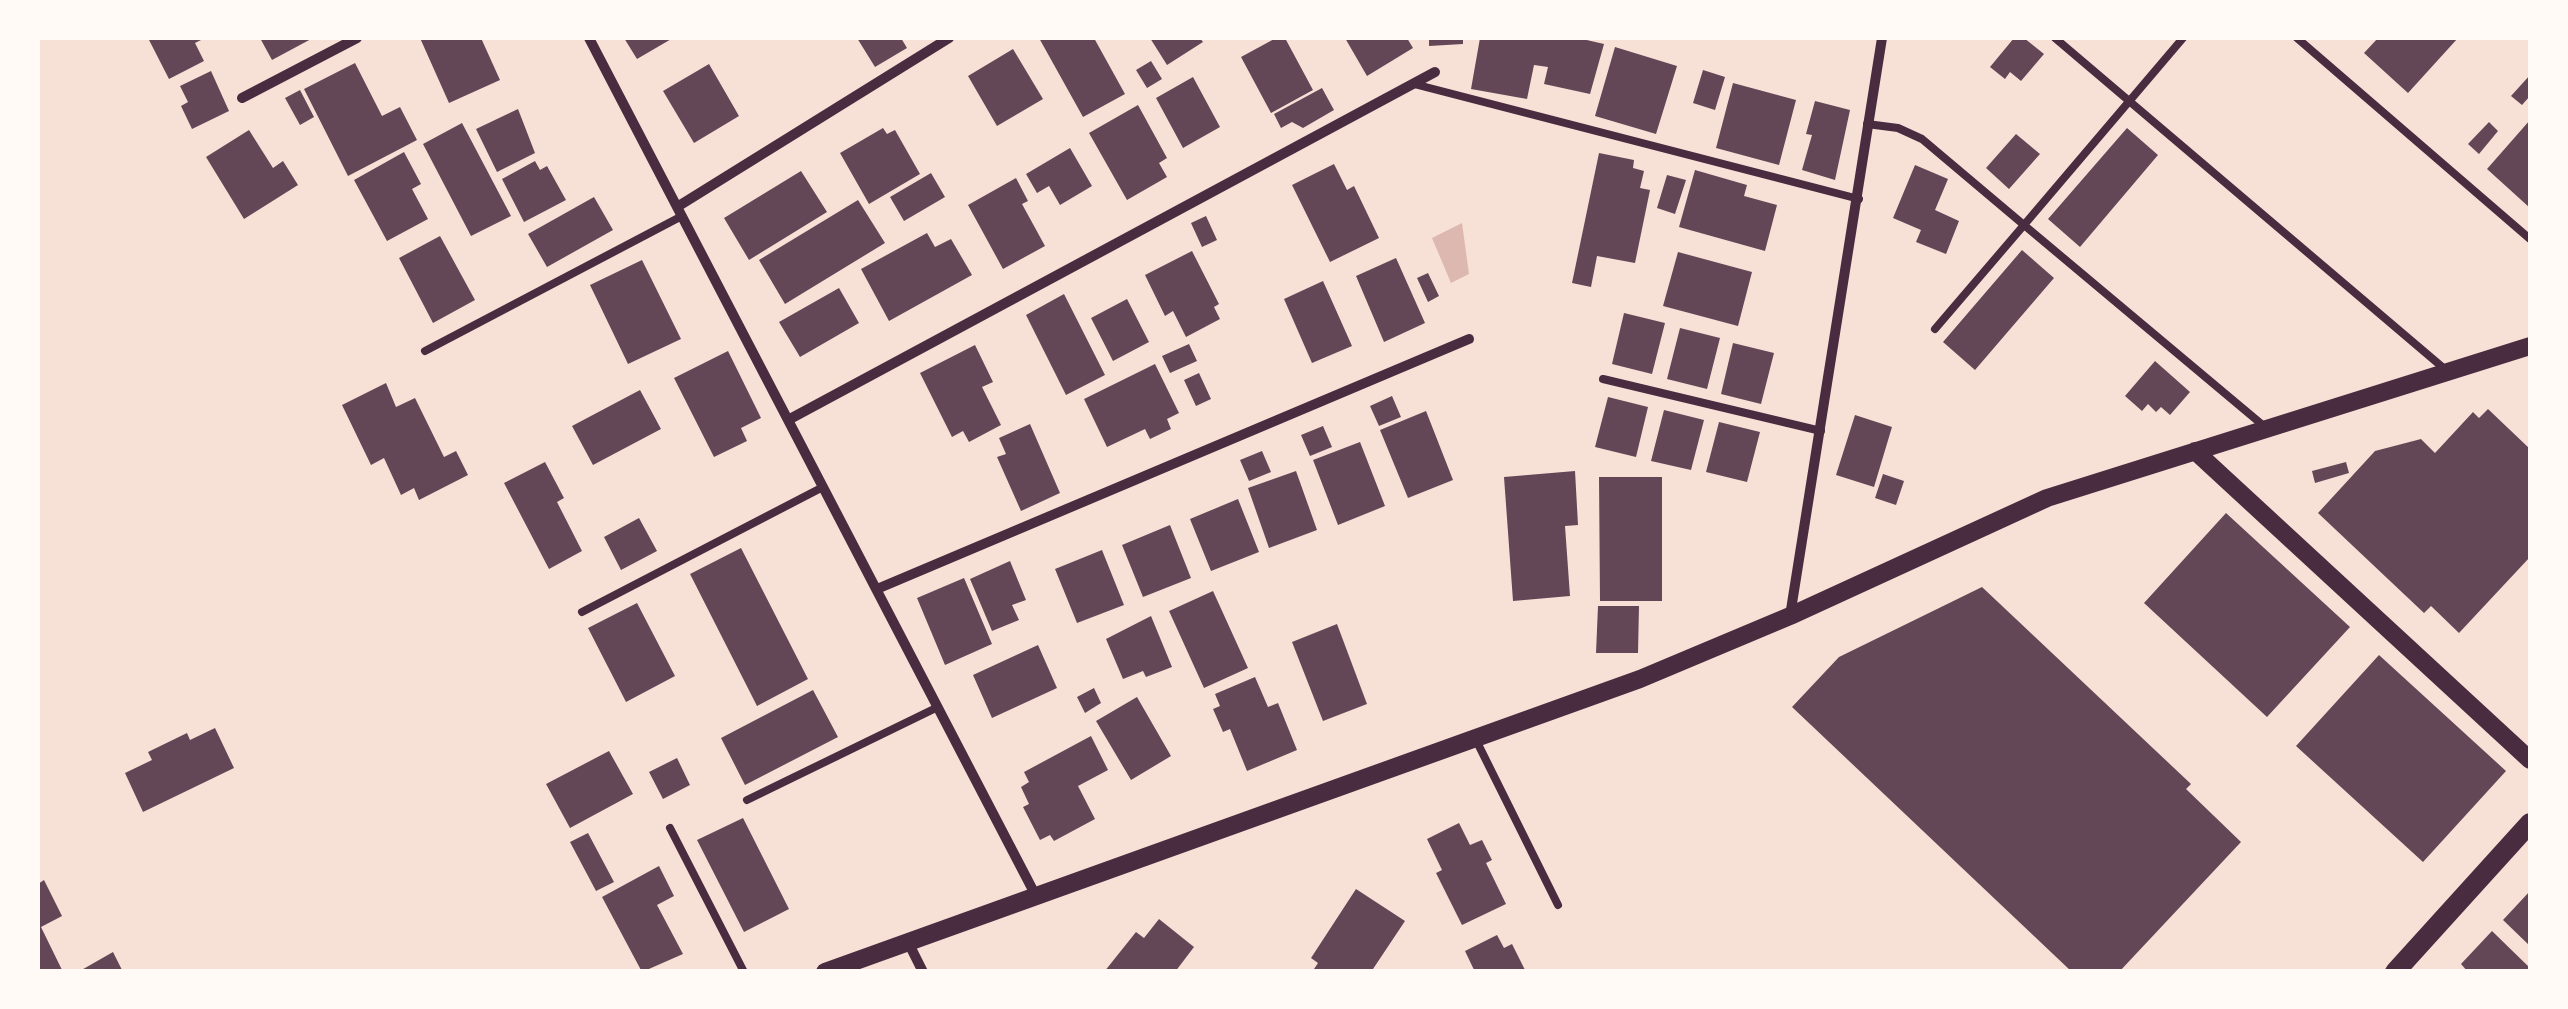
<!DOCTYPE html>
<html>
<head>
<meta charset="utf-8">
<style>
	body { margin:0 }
	#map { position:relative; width:2568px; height:1009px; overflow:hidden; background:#f7e1d7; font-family:"Sofia Sans Condensed",sans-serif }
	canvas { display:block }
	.frame { position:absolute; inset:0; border:40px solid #fffaf5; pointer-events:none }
</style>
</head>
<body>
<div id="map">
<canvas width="2568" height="1009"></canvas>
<div class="frame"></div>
</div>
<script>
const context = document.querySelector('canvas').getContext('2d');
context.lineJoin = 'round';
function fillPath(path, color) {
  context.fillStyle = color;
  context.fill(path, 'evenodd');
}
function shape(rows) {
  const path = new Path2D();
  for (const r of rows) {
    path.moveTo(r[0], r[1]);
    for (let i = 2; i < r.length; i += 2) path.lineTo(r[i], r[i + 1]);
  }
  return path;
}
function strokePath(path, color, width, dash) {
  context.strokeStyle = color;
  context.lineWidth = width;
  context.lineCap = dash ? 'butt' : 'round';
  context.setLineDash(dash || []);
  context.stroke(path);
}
const water = shape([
	[1462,223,1469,274,1451,283,1432,238]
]);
const building = shape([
	[148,38,205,38,195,43,204,61,169,79],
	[260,38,313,38,272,60],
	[420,38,481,38,500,80,449,103],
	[624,38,673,38,637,59],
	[857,38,901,38,907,48,875,67],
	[1039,38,1094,38,1125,94,1083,117],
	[1150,38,1200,38,1203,42,1167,65],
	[1276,38,1285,38,1313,90,1271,113,1241,57],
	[1345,38,1407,38,1413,48,1367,76],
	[1429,38,1463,38,1463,44,1429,46],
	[1480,38,1578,38,1604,44,1590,94,1544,84,1548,67,1534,65,1527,99,1471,89],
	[2014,38,2024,38,2044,54,2021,81,2010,72,2005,79,1990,67],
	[2378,38,2458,38,2408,93,2364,53],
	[1615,47,1677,66,1656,134,1595,116],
	[1013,49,1043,99,997,126,968,76],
	[1151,61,1162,79,1147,88,1136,70],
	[355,63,382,116,400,107,417,140,348,176,304,89],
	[709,64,739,116,694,143,663,91],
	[1703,70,1725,77,1715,110,1693,103],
	[211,71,229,111,192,129,181,106,188,102,180,86],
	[2530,75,2530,96,2522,105,2511,96],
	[1193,77,1220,127,1183,148,1156,98],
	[1733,83,1796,100,1779,165,1716,148],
	[1322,88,1334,110,1303,128,1292,122,1281,128,1274,114],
	[300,90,314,117,300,125,285,98],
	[1815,101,1850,110,1835,180,1802,170,1812,135,1806,134],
	[1138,105,1167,158,1159,163,1167,177,1127,200,1089,133],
	[518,109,535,153,497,172,476,129],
	[2530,120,2530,208,2487,169],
	[2489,122,2498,131,2479,154,2468,144],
	[462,123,511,216,471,236,423,144],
	[883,128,887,134,895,130,920,174,869,204,840,153],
	[2127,128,2158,155,2080,247,2048,219],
	[249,130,273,168,283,161,298,185,244,219,206,157],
	[2016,134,2040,154,2009,189,1986,168],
	[1070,148,1092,186,1060,205,1049,186,1037,193,1026,174],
	[404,152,421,184,412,189,428,219,387,241,354,180],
	[1599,153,1634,160,1633,168,1644,171,1640,188,1650,190,1635,263,1597,256,1591,287,1572,283],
	[535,161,540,170,547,166,566,200,524,222,502,179],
	[1334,164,1347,190,1354,186,1379,238,1330,262,1292,185],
	[1915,165,1948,179,1935,210,1959,221,1946,254,1916,242,1921,230,1893,218],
	[1695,170,1747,185,1744,196,1777,205,1765,251,1679,227],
	[801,171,827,212,749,260,724,218],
	[931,173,945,197,904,221,890,197],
	[1667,175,1686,180,1675,214,1657,208],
	[1016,178,1028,201,1022,204,1045,246,1003,269,968,205],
	[594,197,613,230,547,267,528,234],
	[858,200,885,243,785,304,759,260],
	[1206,216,1217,240,1202,247,1191,223],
	[927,233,935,247,951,239,972,275,889,321,861,269],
	[440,236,475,300,433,323,399,258],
	[2022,250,2054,278,1975,370,1943,342],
	[1192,251,1219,304,1214,307,1220,319,1186,337,1173,311,1165,316,1145,275],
	[1678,252,1752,272,1738,326,1663,306],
	[1396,258,1425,323,1384,342,1356,276],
	[642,260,681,339,628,364,590,285],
	[1428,273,1439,296,1428,302,1417,278],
	[1323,281,1352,346,1312,363,1284,299],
	[839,288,859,323,800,357,779,322],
	[1064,294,1105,375,1066,395,1026,315],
	[1127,299,1149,342,1113,361,1091,318],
	[1624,313,1665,323,1652,374,1612,364],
	[1680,328,1720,338,1707,389,1667,379],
	[1733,343,1774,353,1761,404,1721,394],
	[1189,344,1197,361,1170,373,1162,356],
	[975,345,993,382,982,387,1001,425,969,442,963,431,952,437,920,373],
	[728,351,761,418,741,428,747,441,714,457,674,378],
	[2155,361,2190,392,2170,415,2161,407,2156,412,2148,404,2142,411,2125,396],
	[1155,364,1179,413,1167,419,1171,429,1150,439,1145,429,1107,447,1084,399],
	[1199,373,1211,399,1196,406,1184,380],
	[386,383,396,407,415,398,444,457,456,451,468,475,419,500,414,488,401,495,384,458,371,465,342,405],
	[640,390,661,429,593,465,572,426],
	[1392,396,1401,417,1379,426,1370,406],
	[1608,397,1648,407,1636,457,1595,447],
	[2488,409,2530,449,2530,557,2459,633,2431,606,2424,613,2318,513,2375,451,2421,439,2435,453,2473,412,2479,418],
	[1664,410,1704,420,1691,470,1651,461],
	[1426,411,1453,480,1408,498,1380,430],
	[1855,415,1892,427,1874,487,1836,475],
	[1719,422,1760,432,1747,482,1706,472],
	[1030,424,1060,493,1021,511,997,457,1006,454,999,438],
	[1323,426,1332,447,1310,456,1301,435],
	[1360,442,1385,506,1338,525,1313,460],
	[1262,451,1271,472,1249,481,1240,460],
	[545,462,564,498,557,502,582,551,549,569,504,483],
	[2346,462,2349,473,2315,483,2312,471],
	[1296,471,1317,530,1269,548,1248,488],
	[1575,471,1578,525,1565,526,1570,596,1513,601,1504,477],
	[1883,474,1904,481,1896,505,1875,498],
	[1599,477,1662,477,1662,601,1600,601],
	[1238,499,1259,552,1211,571,1190,519],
	[2226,513,2350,627,2267,717,2144,603],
	[639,518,657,551,621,570,604,537],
	[1170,525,1191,578,1143,597,1122,545],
	[741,548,808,679,757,706,690,574],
	[1102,550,1124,605,1077,623,1055,569],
	[1010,561,1026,600,1012,605,1019,620,992,631,970,579],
	[964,578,992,644,945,665,917,598],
	[1982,587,2191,784,2186,789,2241,842,2119,972,2072,972,1792,707,1839,657],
	[1213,591,1248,668,1204,688,1169,611],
	[637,603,675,676,626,702,588,628],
	[1598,606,1639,606,1638,653,1596,653],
	[1151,616,1172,667,1146,677,1143,671,1123,679,1106,639],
	[1337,624,1367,704,1323,721,1292,642],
	[1038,645,1057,688,992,718,973,675],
	[2379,655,2506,771,2423,862,2296,746],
	[1255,677,1268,707,1278,703,1297,750,1247,771,1230,729,1223,732,1213,709,1220,706,1215,694],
	[1094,688,1101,703,1085,713,1077,697],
	[813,690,838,737,745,785,721,738],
	[1137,697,1171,756,1131,780,1096,721],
	[215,728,234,768,143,812,125,773,152,760,148,752,187,733,190,740],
	[1091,736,1108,770,1078,786,1095,819,1054,841,1050,835,1040,840,1023,807,1029,804,1021,787,1029,782,1024,772],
	[609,751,633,794,570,828,546,784],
	[677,758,690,785,663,799,649,772],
	[743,818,789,909,744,932,697,840],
	[1459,823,1470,845,1482,840,1492,860,1486,863,1506,904,1462,925,1436,873,1442,870,1427,839],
	[588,833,614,882,596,891,570,842],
	[659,866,674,896,657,905,683,954,642,972,602,897],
	[44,880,62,916,41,927,63,972,38,972,38,884],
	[1356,889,1405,921,1371,972,1312,972,1318,963,1311,958],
	[2530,891,2530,946,2503,920],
	[1159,919,1194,947,1175,972,1104,972,1136,932,1144,938],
	[2492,931,2530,968,2530,972,2468,972,2461,964],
	[1497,935,1504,948,1512,944,1526,972,1475,972,1465,951],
	[113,952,123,972,78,972]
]);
const service = shape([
	[2055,38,2447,371],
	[2183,38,2024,225,2265,427],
	[2297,38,2530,239],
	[1414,84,1859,199],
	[1867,124,1898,128,1922,139,2024,225,1935,329],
	[425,351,682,216],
	[1603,379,1821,431],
	[582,612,823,487],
	[1476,740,1558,905],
	[747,800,938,707],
	[670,828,744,972]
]);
const minor = shape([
	[589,38,1036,896],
	[242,98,357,38],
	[677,207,949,38],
	[788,420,1435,72],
	[877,589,1469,339],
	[1790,616,1882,38],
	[908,942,923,972]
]);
const tertiary = shape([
	[2195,451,2530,760],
	[825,972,1640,679,1790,616,2047,498,2530,346]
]);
const secondary = shape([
	[2395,972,2530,823]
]);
fillPath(water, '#dcb8b0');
fillPath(building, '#644757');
strokePath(service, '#4a2c40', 8);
strokePath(minor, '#4a2c40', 10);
strokePath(tertiary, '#4a2c40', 18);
strokePath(secondary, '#4a2c40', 20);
</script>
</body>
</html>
